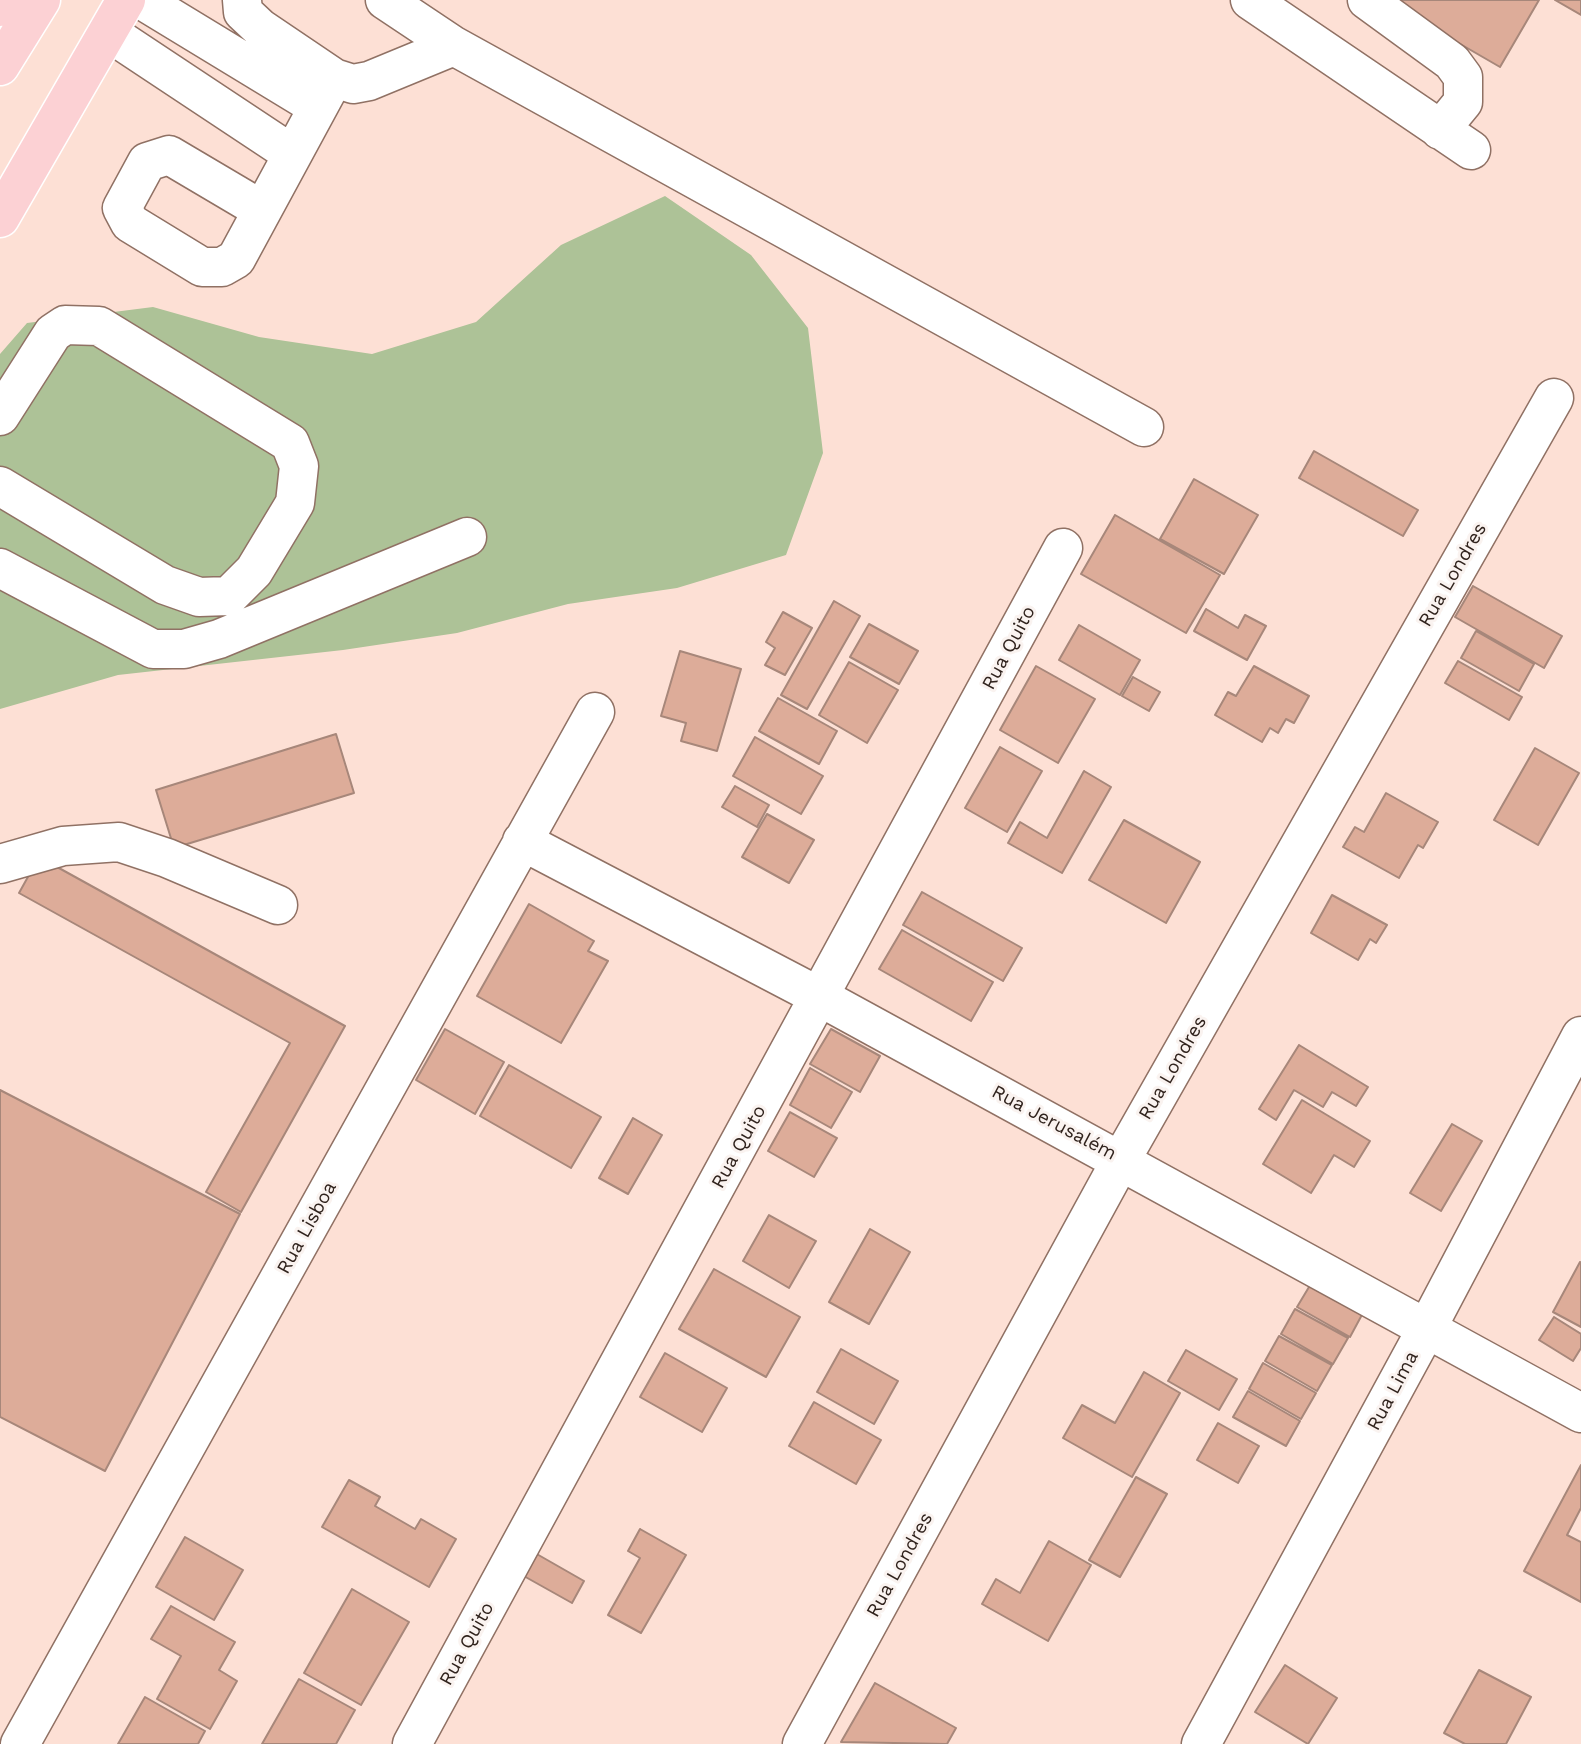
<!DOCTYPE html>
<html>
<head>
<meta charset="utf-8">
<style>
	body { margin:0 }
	canvas { display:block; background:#fde0d5 }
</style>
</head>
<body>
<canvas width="1581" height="1744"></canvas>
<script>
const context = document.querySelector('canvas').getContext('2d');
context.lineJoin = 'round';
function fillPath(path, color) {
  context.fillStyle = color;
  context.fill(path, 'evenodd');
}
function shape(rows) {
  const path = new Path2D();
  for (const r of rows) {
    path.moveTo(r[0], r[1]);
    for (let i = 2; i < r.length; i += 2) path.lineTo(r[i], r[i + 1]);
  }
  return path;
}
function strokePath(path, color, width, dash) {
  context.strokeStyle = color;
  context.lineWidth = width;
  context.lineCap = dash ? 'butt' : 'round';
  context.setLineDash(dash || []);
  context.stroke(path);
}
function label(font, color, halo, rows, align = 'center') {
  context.font = font + ' "Work Sans",sans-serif';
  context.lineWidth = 6;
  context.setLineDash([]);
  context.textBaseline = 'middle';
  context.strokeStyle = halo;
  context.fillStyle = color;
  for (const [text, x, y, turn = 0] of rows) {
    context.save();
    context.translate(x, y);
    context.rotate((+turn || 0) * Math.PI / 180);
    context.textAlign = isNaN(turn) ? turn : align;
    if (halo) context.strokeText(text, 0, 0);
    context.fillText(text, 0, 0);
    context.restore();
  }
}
const forest = shape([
	[665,196,751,255,808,328,823,453,786,555,677,588,568,604,457,633,343,650,118,675,0,709,0,354,27,323,153,307,259,337,372,354,476,322,561,245]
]);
const building = shape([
	[1384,0,1539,0,1500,67,1384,0],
	[1555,0,1581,0,1581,15,1555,0],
	[1314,451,1418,510,1403,536,1299,478,1314,451],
	[1194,479,1258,515,1224,574,1160,539,1194,479],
	[1115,515,1220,575,1186,633,1081,574,1115,515],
	[1473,586,1562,636,1544,668,1455,617,1473,586],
	[834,601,860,616,807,709,781,695,834,601],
	[1206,609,1238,628,1245,615,1266,626,1247,660,1194,631,1206,609],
	[783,612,812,628,785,675,765,665,775,648,766,642,783,612],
	[869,624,918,651,899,684,850,657,869,624],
	[1079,625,1140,660,1120,695,1059,660,1079,625],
	[1476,631,1534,664,1519,691,1461,658,1476,631],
	[680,651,741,669,717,751,681,741,686,723,661,716,680,651],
	[1458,661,1522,697,1509,720,1445,683,1458,661],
	[849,662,898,690,867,743,819,715,849,662],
	[1036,666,1095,699,1058,763,1000,730,1036,666],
	[1254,666,1309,696,1294,723,1286,719,1278,733,1270,728,1262,742,1215,715,1228,692,1236,696,1254,666],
	[1133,677,1160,692,1149,711,1122,696,1133,677],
	[778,698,837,731,819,764,759,731,778,698],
	[336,734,354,793,174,848,156,790,336,734],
	[755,737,823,776,801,814,733,776,755,737],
	[1000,747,1042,771,1007,832,965,808,1000,747],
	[1535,748,1579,773,1538,845,1494,820,1535,748],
	[1084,771,1111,787,1062,873,1008,843,1020,822,1047,838,1084,771],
	[735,786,769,805,757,827,722,807,735,786],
	[1386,793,1438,822,1423,848,1418,845,1399,878,1343,847,1355,827,1364,832,1386,793],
	[767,814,814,840,789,883,742,857,767,814],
	[1124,820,1200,862,1166,923,1089,880,1124,820],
	[39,857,345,1026,241,1212,206,1192,290,1043,19,893,39,857],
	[922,892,1022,948,1003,981,903,925,922,892],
	[1332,895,1387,925,1376,943,1370,939,1358,960,1311,933,1332,895],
	[529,904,594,941,588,951,608,961,561,1043,477,996,529,904],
	[902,930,993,982,971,1021,879,969,902,930],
	[445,1029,504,1062,475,1114,416,1080,445,1029],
	[831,1029,880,1056,860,1092,810,1064,831,1029],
	[1299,1045,1368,1087,1356,1106,1332,1092,1323,1107,1294,1090,1276,1120,1259,1109,1299,1045],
	[509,1065,601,1117,571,1168,480,1116,509,1065],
	[810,1068,852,1092,831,1128,790,1105,810,1068],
	[0,1090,240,1214,105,1471,0,1417,0,1090],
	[1302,1100,1370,1141,1354,1167,1334,1155,1311,1193,1263,1164,1302,1100],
	[790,1112,837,1138,814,1177,768,1151,790,1112],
	[633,1118,662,1135,628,1194,599,1178,633,1118],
	[1452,1124,1482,1141,1441,1211,1410,1193,1452,1124],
	[769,1215,816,1241,789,1288,743,1261,769,1215],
	[870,1229,910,1252,869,1324,829,1302,870,1229],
	[1580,1262,1581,1263,1581,1327,1553,1312,1580,1262],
	[714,1269,800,1317,766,1377,679,1329,714,1269],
	[1312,1282,1364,1311,1350,1337,1297,1307,1312,1282],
	[1295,1309,1348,1338,1333,1364,1281,1334,1295,1309],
	[1554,1317,1581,1334,1581,1348,1573,1361,1539,1340,1554,1317],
	[1279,1336,1332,1365,1317,1391,1265,1361,1279,1336],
	[841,1349,898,1381,874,1424,817,1392,841,1349],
	[1186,1350,1237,1379,1219,1410,1168,1381,1186,1350],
	[665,1353,727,1388,702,1432,640,1397,665,1353],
	[1263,1363,1316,1393,1301,1419,1249,1389,1263,1363],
	[1144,1372,1180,1393,1132,1477,1063,1438,1082,1405,1115,1423,1144,1372],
	[1248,1391,1300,1421,1286,1446,1233,1417,1248,1391],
	[814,1402,881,1440,856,1484,789,1446,814,1402],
	[1218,1423,1259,1446,1238,1483,1197,1460,1218,1423],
	[1581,1465,1581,1508,1567,1535,1581,1542,1581,1602,1524,1571,1581,1465],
	[1136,1477,1167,1494,1120,1577,1089,1560,1136,1477],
	[349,1480,380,1497,375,1506,415,1529,421,1519,456,1539,429,1587,322,1527,349,1480],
	[640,1529,686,1555,641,1633,608,1615,640,1558,628,1551,640,1529],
	[185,1537,243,1570,214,1620,156,1587,185,1537],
	[1049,1541,1091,1565,1048,1641,982,1604,996,1579,1020,1593,1049,1541],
	[535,1553,584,1581,572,1603,522,1575,535,1553],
	[352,1589,409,1622,361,1705,304,1673,352,1589],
	[171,1606,235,1642,219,1670,237,1681,210,1729,157,1699,181,1656,151,1639,171,1606],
	[1285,1665,1337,1698,1308,1744,1255,1712,1285,1665],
	[1479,1670,1531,1697,1506,1744,1465,1744,1444,1733,1479,1670],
	[299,1679,355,1710,336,1744,262,1744,299,1679],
	[875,1683,956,1728,947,1744,841,1742,875,1683],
	[145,1697,205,1731,198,1744,118,1744,145,1697]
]);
const minor = shape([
	[142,0,318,107],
	[242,0,243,12,260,28,334,78,353,84,369,81,454,46],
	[385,0,454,46,1144,427],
	[1250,0,1471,150],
	[1367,0,1452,62,1463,77,1463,102,1440,130],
	[108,32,292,154],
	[262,210,169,155,147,162,122,208,130,223,202,267,222,267,236,259,334,78],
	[0,416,53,333,65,325,99,326,290,443,299,466,295,503,254,571,229,596,199,597,165,585,0,486],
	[0,568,153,649,184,649,219,639,467,537],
	[522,841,820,997,1581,1413],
	[0,864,63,846,119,842,167,858,278,905],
	[20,1744,595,712],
	[412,1744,1063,548],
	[802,1744,1121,1160,1554,398],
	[1201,1744,1427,1328,1581,1036]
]);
const major = shape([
	[0,7,7,0],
	[0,66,41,0],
	[0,218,126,0]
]);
const streetNames = [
	["Rua Londres",1453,575,-60],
	["Rua Quito",1009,648,-62],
	["Rua Londres",1173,1068,-60],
	["Rua Jerusalém",1054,1123,28],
	["Rua Quito",739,1147,-61],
	["Rua Lisboa",307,1228,-61],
	["Rua Lima",1393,1391,-62],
	["Rua Londres",900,1565,-61],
	["Rua Quito",467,1644,-61]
];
fillPath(forest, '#adc297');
fillPath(building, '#ddac99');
strokePath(building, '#a7877a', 2);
strokePath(minor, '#907164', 41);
strokePath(major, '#fff', 41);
strokePath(minor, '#fff', 38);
strokePath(major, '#fcd1d4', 38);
label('19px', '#30231d', '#faf3f0', streetNames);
</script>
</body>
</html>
